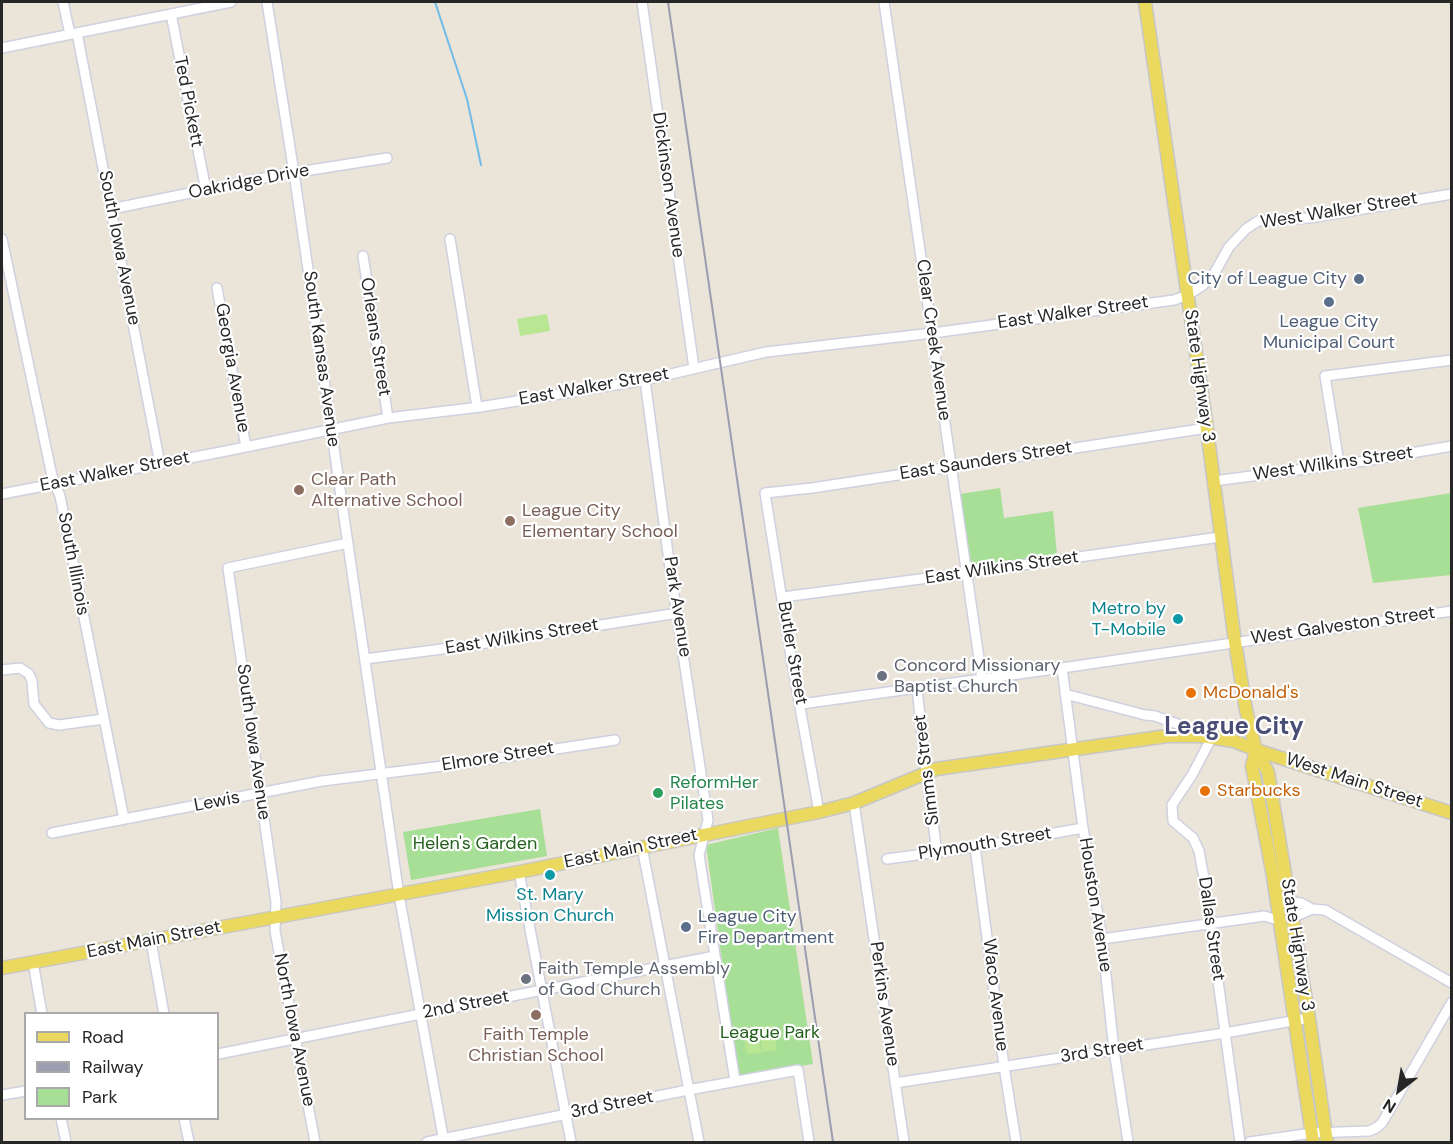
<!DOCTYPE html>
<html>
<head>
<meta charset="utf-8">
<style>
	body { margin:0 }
	#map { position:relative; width:1453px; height:1144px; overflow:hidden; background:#eae4d9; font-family:"DM Sans",sans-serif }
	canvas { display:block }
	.frame { position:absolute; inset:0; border:3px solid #272727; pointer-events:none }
	.legend { position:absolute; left:24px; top:1012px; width:195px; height:108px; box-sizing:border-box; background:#fff; border:2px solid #a9a9a9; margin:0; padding:8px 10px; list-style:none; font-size:18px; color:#272727 }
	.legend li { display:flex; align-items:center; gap:12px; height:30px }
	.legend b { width:30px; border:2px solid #a9a9a9 }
	.north { position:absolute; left:1369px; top:1060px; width:60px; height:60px; -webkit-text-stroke:4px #fff; paint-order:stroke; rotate:211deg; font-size:16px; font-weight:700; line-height:24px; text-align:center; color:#272727 }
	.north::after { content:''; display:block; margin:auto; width:21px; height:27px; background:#272727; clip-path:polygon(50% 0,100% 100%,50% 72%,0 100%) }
</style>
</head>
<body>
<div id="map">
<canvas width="1453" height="1144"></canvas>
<div class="frame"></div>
<ul class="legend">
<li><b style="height:8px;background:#ead95e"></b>Road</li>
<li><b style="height:8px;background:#9d9db1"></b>Railway</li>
<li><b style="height:16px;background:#a7df97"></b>Park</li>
</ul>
<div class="north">N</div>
</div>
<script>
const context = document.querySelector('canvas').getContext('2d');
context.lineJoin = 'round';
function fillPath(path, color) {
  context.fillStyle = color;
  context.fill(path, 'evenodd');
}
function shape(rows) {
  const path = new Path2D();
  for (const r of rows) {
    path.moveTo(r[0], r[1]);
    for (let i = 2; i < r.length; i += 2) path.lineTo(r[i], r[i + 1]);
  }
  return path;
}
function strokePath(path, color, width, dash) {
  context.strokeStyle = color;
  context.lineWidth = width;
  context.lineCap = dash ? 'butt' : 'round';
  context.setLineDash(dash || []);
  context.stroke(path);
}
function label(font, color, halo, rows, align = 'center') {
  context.font = font + ' "DM Sans",sans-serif';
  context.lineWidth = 4.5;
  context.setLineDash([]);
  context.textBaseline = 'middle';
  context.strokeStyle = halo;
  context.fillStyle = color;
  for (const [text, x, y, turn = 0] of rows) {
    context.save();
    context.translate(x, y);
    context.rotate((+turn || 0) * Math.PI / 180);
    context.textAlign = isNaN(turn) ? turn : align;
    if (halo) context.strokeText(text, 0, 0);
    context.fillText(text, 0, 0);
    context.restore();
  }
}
const green = shape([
	[1000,488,1004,518,1053,511,1057,555,970,565,960,494],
	[1451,493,1451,575,1373,583,1358,508],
	[540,809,547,856,411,880,403,832],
	[778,828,813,1064,738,1076,706,845]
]);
const pitch = shape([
	[547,314,550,331,520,336,517,319],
	[773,1025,777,1050,762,1052,759,1027],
	[757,1027,761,1053,746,1054,743,1029]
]);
const stream = shape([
	[435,2,467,99,481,165]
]);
const minor = shape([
	[63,2,70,34],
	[267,2,294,173,399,895,444,1142],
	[642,2,694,368],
	[884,2,982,679],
	[171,14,206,190],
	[77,33,160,464],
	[2,48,231,2],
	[111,209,279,175,387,158],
	[2,239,52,476,60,496,124,819],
	[450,239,477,407],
	[363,256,388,418],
	[217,288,246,447],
	[645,380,669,561,708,820,699,855,735,1081],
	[1339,463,1325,376,1452,360],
	[1214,481,1365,461,1452,446],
	[2,494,221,452,388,418,480,407,645,380,766,352,933,333,1174,300,1188,295,1202,286,1214,274,1229,247,1246,229,1258,221,1309,218,1452,194],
	[783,597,966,573,1220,537],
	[365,659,473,645,678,613],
	[1062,668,1083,828,1102,939,1114,1050,1128,1142],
	[2,670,20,668,29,674,32,681,34,704,49,723,59,725,104,719],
	[917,688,926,772,937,852],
	[1065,694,1145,715,1155,716,1180,725,1199,735],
	[801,704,1062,668,1452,611],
	[1212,737,1192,775,1172,805,1173,821,1193,838,1199,851,1204,878,1240,1142],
	[854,803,904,1142],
	[819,812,792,663,765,493,812,488,1207,428],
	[52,833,322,781,451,765,615,740],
	[642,847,699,1142],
	[975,847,1004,1066,1016,1142],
	[887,859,975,847,1083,828],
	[519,872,571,1142],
	[1290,902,1301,903,1312,909,1325,910,1452,983],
	[1292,918,1312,909],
	[1102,939,1264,916,1275,919,1280,919],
	[151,941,164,1014],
	[33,962,42,1014],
	[218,1054,715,956],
	[895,1083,1225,1033,1309,1018],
	[2,1095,26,1091],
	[61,1118,66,1142],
	[184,1118,189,1142],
	[315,1142,275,931,276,902,228,568,348,543],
	[427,1142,688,1090,798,1070,809,1142],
	[1250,1142,1312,1133,1369,1131,1376,1128,1382,1123,1452,1002]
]);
const major = shape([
	[1145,2,1206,422,1235,642,1246,710,1256,750,1268,772,1309,1018,1327,1142],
	[1256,750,1252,766,1273,876,1313,1142],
	[2,968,519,872,819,812,854,803,936,769,1167,736,1201,736,1234,741,1256,750,1452,813]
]);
const rail = shape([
	[668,2,833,1142]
]);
const markers = [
	[1359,279,6,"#5c6f8a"],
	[1329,302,6,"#5c6f8a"],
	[299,490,6,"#8d6e63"],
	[510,521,6,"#8d6e63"],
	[1178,619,6,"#0f9aa8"],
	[882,676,6,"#6b7280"],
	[1191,693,6,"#e8710a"],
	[1205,791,6,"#e8710a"],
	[658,793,6,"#2e9e5b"],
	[550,875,6,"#0f9aa8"],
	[686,927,6,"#5c6f8a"],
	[526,979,6,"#6b7280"],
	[536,1015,6,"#8d6e63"]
];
const streetNames = [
	["Ted Pickett",188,102,79],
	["Oakridge Drive",249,182,-11],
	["Dickinson Avenue",668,185,82],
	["West Walker Street",1339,211,-9],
	["South Iowa Avenue",119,248,79],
	["East Walker Street",1073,313,-8],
	["Orleans Street",375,337,81],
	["Clear Creek Avenue",933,340,82],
	["South Kansas Avenue",321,359,82],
	["Georgia Avenue",232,368,80],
	["State Highway 3",1199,376,82],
	["East Walker Street",594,387,-10],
	["East Saunders Street",986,461,-9],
	["West Wilkins Street",1333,464,-8],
	["East Walker Street",115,472,-11],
	["South Illinois",73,564,79],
	["East Wilkins Street",1002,568,-8],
	["Park Avenue",677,607,81],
	["West Galveston Street",1343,626,-8],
	["East Wilkins Street",522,637,-9],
	["Butler Street",792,653,80],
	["South Iowa Avenue",253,742,82],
	["Elmore Street",498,757,-9],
	["Simms Street",927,770,-97],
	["West Main Street",1354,781,18],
	["Lewis",217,802,-11],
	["Plymouth Street",985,844,-9],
	["East Main Street",631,849,-12],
	["Houston Avenue",1095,905,81],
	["Dallas Street",1211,929,82],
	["East Main Street",154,940,-11],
	["State Highway 3",1297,945,81],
	["Waco Avenue",995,995,83],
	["Perkins Avenue",884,1004,82],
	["2nd Street",466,1005,-11],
	["North Iowa Avenue",294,1030,79],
	["3rd Street",1102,1051,-9],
	["3rd Street",612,1105,-11]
];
const serviceNames = [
	["City of League City",1347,279],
	["League City",1329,322,"center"],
	["Municipal Court",1329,343,"center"],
	["League City",698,917,"left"],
	["Fire Department",698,938,"left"]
];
const educationNames = [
	["Clear Path",311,480],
	["Alternative School",311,501],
	["League City",522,511],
	["Elementary School",522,532],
	["Faith Temple",536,1035,"center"],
	["Christian School",536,1056,"center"]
];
const cultureNames = [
	["Metro by",1166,609],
	["T-Mobile",1166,630],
	["St. Mary",550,895,"center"],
	["Mission Church",550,916,"center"]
];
const worshipNames = [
	["Concord Missionary",894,666],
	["Baptist Church",894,687],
	["Faith Temple Assembly",538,969],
	["of God Church",538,990]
];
const foodNames = [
	["McDonald's",1203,693],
	["Starbucks",1217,791]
];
const leisureNames = [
	["ReformHer",670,783],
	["Pilates",670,804]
];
const parkNames = [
	["Helen's Garden",475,844],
	["League Park",770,1033]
];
const districtNames = [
	["League City",1234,728]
];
fillPath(green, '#a7df97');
fillPath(pitch, '#b9e693');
strokePath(stream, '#6fbbe9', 2);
strokePath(minor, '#cfd0e0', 12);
strokePath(major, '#c7c7c7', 15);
strokePath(minor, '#fff', 9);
strokePath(major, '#ead95e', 12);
strokePath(rail, '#9d9db1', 2);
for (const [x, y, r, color] of markers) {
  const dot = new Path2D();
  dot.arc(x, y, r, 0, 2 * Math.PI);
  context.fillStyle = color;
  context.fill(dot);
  strokePath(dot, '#fff', 2);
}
label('18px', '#272727', '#fff', streetNames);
label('18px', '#4e5e75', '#fff', serviceNames, 'right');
label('18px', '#785e54', '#fff', educationNames, 'left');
label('18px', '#0d838f', '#fff', cultureNames, 'right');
label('18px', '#5b616d', '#fff', worshipNames, 'left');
label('18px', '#c56008', '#fff', foodNames, 'left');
label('18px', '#27864d', '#fff', leisureNames, 'left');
label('18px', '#22601c', '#fff', parkNames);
label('bold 24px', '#4a4d76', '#fff', districtNames);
</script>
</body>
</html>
